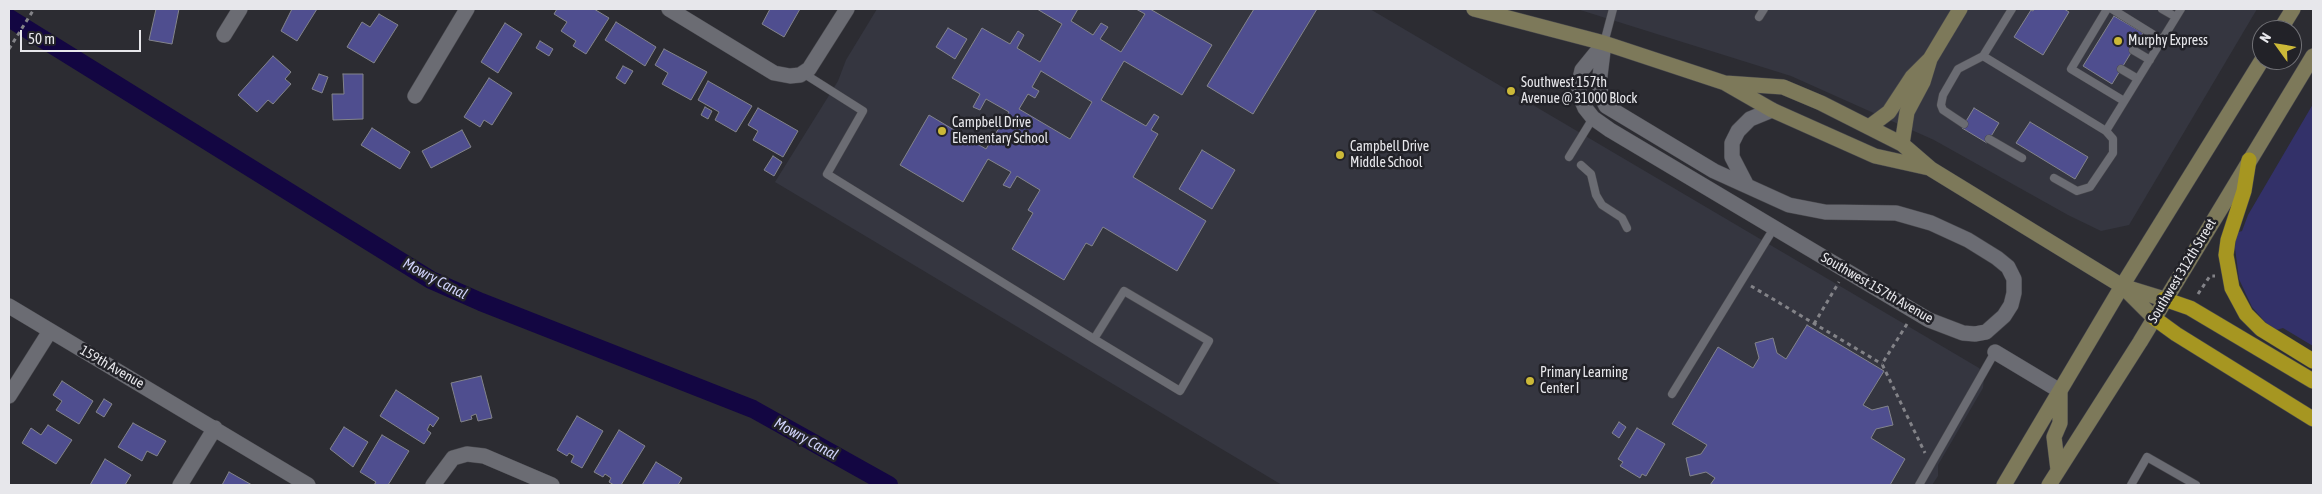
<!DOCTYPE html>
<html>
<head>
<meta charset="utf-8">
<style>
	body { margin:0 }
	#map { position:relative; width:2322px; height:494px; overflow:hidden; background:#2c2c32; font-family:"Asap Condensed",sans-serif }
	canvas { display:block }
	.frame { position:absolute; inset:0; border:10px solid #e7e7eb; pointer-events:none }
	.north { position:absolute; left:2252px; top:20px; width:50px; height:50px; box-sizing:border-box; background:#222228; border:1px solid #717176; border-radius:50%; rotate:302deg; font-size:14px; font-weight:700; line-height:20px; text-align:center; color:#e7e7eb }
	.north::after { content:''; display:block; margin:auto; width:18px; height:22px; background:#ccb938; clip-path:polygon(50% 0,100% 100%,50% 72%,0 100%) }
	.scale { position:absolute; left:20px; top:30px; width:121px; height:22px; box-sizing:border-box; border:2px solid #e7e7eb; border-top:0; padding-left:6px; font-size:15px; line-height:18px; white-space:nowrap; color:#e7e7eb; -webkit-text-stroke:4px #222228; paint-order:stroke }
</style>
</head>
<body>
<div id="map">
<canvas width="2322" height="494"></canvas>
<div class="frame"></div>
<div class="north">N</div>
<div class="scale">50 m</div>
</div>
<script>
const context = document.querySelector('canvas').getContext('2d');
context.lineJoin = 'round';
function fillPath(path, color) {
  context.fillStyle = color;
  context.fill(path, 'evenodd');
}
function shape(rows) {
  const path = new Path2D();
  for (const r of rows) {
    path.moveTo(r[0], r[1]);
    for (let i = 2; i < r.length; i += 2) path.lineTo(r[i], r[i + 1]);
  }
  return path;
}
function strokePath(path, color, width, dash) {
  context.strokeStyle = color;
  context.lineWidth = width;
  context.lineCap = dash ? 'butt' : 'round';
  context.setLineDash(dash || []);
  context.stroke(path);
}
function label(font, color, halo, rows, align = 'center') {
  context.font = font + ' "Asap Condensed",sans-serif';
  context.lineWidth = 5;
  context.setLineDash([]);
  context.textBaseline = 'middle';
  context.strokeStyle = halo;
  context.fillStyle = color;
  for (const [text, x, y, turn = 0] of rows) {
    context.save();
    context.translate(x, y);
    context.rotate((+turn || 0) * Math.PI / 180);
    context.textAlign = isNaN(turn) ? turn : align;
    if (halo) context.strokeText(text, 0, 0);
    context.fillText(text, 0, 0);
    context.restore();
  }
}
const built = shape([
	[877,9,1370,9,1979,368,1984,377,1983,388,1938,465,1938,476,1932,485,1282,485,775,182,838,81,846,60],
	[1577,9,2257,9,2129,225,2101,231,2068,215,1934,140,1791,76]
]);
const green = shape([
	[2313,104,2313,346,2283,328,2276,330,2268,325,2252,307,2239,279,2235,248,2236,233,2242,231,2248,215]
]);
const canal = shape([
	[9,18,431,280,481,302,753,409,889,485]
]);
const building = shape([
	[156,9,179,9,172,44,149,40,156,9],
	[292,9,317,9,297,41,281,31,292,9],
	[557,9,594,9,609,18,586,54,573,46,576,41,561,31,567,22,554,14,557,9],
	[770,9,800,9,784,37,762,24,770,9],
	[1037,9,1078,9,1071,21,1093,35,1101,23,1108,27,1100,39,1121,52,1145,14,1136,9,1150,9,1212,45,1182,95,1124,61,1101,100,1146,126,1154,114,1159,117,1151,130,1158,134,1133,177,1206,221,1177,271,1103,227,1092,246,1086,243,1064,280,1012,249,1033,213,1028,210,1040,190,1017,176,1010,188,1003,185,1011,172,988,159,963,202,900,165,929,115,986,149,1009,112,986,99,980,110,973,107,980,94,952,78,982,28,1010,44,1018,31,1024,35,1017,48,1040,62,1062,24,1037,9],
	[1041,71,1092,102,1070,139,1019,109,1028,94,1035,98,1039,91,1032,87,1041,71],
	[1254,9,1317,9,1253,114,1207,86,1254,9],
	[2034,9,2064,9,2069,12,2043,55,2014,37,2031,10,2033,11,2034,9],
	[379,14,398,25,374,63,347,47,362,22,370,27,379,14],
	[2114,16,2143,33,2112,84,2083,66,2114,16],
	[616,22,656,47,645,66,605,40,616,22],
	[505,23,522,34,498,73,481,62,505,23],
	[948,28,967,39,955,59,936,47,948,28],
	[540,41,553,49,549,56,536,48,540,41],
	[664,49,707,72,691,100,662,84,668,73,655,65,664,49],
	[273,56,291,72,285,79,291,84,273,104,268,100,257,112,238,95,273,56],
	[623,66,633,71,625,84,616,78,623,66],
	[319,74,328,77,322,93,312,89,319,74],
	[343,74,363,74,363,119,333,120,332,94,344,94,343,74],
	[489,78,512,93,492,125,484,120,480,127,464,117,489,78],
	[708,81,752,106,736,132,715,120,719,112,698,100,708,81],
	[705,107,712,111,708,119,701,115,705,107],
	[758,108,798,131,783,157,753,140,758,131,748,125,758,108],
	[1974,108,1999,123,1987,143,1962,128,1974,108],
	[2030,122,2088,157,2075,179,2016,143,2030,122],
	[372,128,410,152,400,169,361,145,372,128],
	[462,130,471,147,431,168,422,151,462,130],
	[1202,150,1235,170,1212,209,1179,189,1202,150],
	[773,156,782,162,774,176,764,170,773,156],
	[1807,325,1884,371,1863,405,1872,410,1888,406,1893,425,1876,429,1871,438,1905,459,1890,485,1710,485,1715,478,1706,472,1690,476,1686,458,1701,454,1707,445,1672,424,1718,347,1753,368,1759,358,1755,343,1773,338,1777,353,1786,359,1807,325],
	[481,376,492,418,478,421,476,414,471,416,472,419,461,422,451,383,481,376],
	[62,381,93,401,79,424,56,410,62,401,53,395,62,381],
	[396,390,439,418,433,427,430,424,427,430,431,433,424,444,380,416,396,390],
	[104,399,112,404,104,417,96,412,104,399],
	[577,416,603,431,582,468,571,462,574,456,569,453,567,456,557,450,577,416],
	[1619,422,1626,427,1619,438,1612,433,1619,422],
	[133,423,166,441,157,456,147,451,142,461,118,447,133,423],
	[48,425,72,440,56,464,22,443,31,428,41,435,48,425],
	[344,427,368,442,353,467,330,449,344,427],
	[1637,428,1665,444,1646,476,1642,474,1640,478,1620,466,1623,462,1618,459,1637,428],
	[619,430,645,446,621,485,614,485,609,482,611,478,605,474,603,477,594,472,619,430],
	[382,435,409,451,388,485,374,485,376,482,360,472,382,435],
	[105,459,131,475,125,485,90,485,105,459],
	[656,462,682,478,678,485,642,485,656,462],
	[229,472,252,485,222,485,229,472]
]);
const path = shape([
	[9,49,34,9],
	[1751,286,1882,364],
	[2198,294,2210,276,2215,276],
	[1814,324,1839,282],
	[1907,324,1882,364,1925,453]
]);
const lane = shape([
	[2107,9,2071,69,2124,101],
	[2112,9,2162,40],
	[2162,9,2176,17],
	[1759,17,1764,9],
	[1604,43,1613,9],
	[2133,50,2150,60],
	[1983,56,2106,131,2113,139,2113,153,2090,187,2077,191,2054,178],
	[2121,69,2138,79],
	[803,73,863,111,827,174,1094,339,1180,391,1209,341,1124,291,1094,339],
	[1964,124,1943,110,1941,105,1943,95,1958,69,1983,56,2012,9],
	[2106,131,2181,9],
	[1989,139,2022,158],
	[1569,157,1593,118],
	[1581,165,1591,174,1596,195,1602,205,1622,218,1627,228],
	[1672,394,1774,228],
	[1919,485,1995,352],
	[2131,485,2147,457,2196,485]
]);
const street = shape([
	[669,9,774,73,790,76,800,75,809,69,847,9],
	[224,35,240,9],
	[1604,43,1599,84,1602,98,1606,106,1714,171,1789,205,1825,212,1896,213,1931,223,1968,240,1997,258,2008,267,2014,279,2014,293,2011,305,2004,316,1986,332,1975,334,1963,333,1929,320,1610,130,1593,118,1585,108,1579,94,1579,83,1582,70,1604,43],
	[415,96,467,9],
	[1746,184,1732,157,1732,143,1738,131,1750,119,1772,110],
	[9,306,308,485],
	[1995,352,2060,391],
	[9,396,50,331],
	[180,485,215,428],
	[433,485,453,458,467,454,484,456,552,485]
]);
const secondary = shape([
	[1474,9,1604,43,1725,83,1772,110,1875,156,1929,168],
	[2280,30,2293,9],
	[1725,83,1783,87,1821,103,1902,144,1931,169,2122,286,2154,318],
	[1869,127,1889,112,1912,77,1929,60],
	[1902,144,1907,112,1923,82,1930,59,1960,9],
	[2125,287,2164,299],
	[2058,470,2054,437,2060,423,2060,391],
	[2004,485,2122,286,2262,60],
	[2049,485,2140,342,2313,56]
]);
const highway = shape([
	[2249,160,2244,191,2228,240,2226,255,2232,288,2246,314,2261,329,2313,361],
	[2164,299,2190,308,2313,381],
	[2154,318,2176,334,2313,419]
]);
const markers = [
	[2118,41,5,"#ccb938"],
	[1511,91,5,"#ccb938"],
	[942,131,5,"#ccb938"],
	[1340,155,5,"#ccb938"],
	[1530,381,5,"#ccb938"]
];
const poiNames = [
	["Murphy Express",2128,41],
	["Southwest 157th",1521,83],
	["Avenue @ 31000 Block",1521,99],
	["Campbell Drive",952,123],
	["Elementary School",952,139],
	["Campbell Drive",1350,147],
	["Middle School",1350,163],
	["Primary Learning",1540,373],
	["Center I",1540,389]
];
const streetNames = [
	["Southwest 312th Street",2182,271,-59],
	["Southwest 157th Avenue",1877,288,30],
	["159th Avenue",112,367,30]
];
const waterNames = [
	["Mowry Canal",435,279,28],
	["Mowry Canal",806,439,29]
];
fillPath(built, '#353640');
fillPath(green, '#333169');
strokePath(canal, '#130642', 18);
fillPath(building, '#4f4e8f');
strokePath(building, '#83848b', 1);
strokePath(lane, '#47474c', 9);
strokePath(street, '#47474c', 16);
strokePath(secondary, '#47474c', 16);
strokePath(highway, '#47474c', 16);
strokePath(path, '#838388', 3, [4, 4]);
strokePath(lane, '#6b6c73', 8);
strokePath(street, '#6b6c73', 15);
strokePath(secondary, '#7d795a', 15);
strokePath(highway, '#a69621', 15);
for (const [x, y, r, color] of markers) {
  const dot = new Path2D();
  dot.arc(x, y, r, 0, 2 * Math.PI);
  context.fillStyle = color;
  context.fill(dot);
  strokePath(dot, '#222228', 2);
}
label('14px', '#e7e7eb', '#222228', poiNames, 'left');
label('14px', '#e7e7eb', '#222228', streetNames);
label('italic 15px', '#d0d3fa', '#222228', waterNames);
</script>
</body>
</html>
